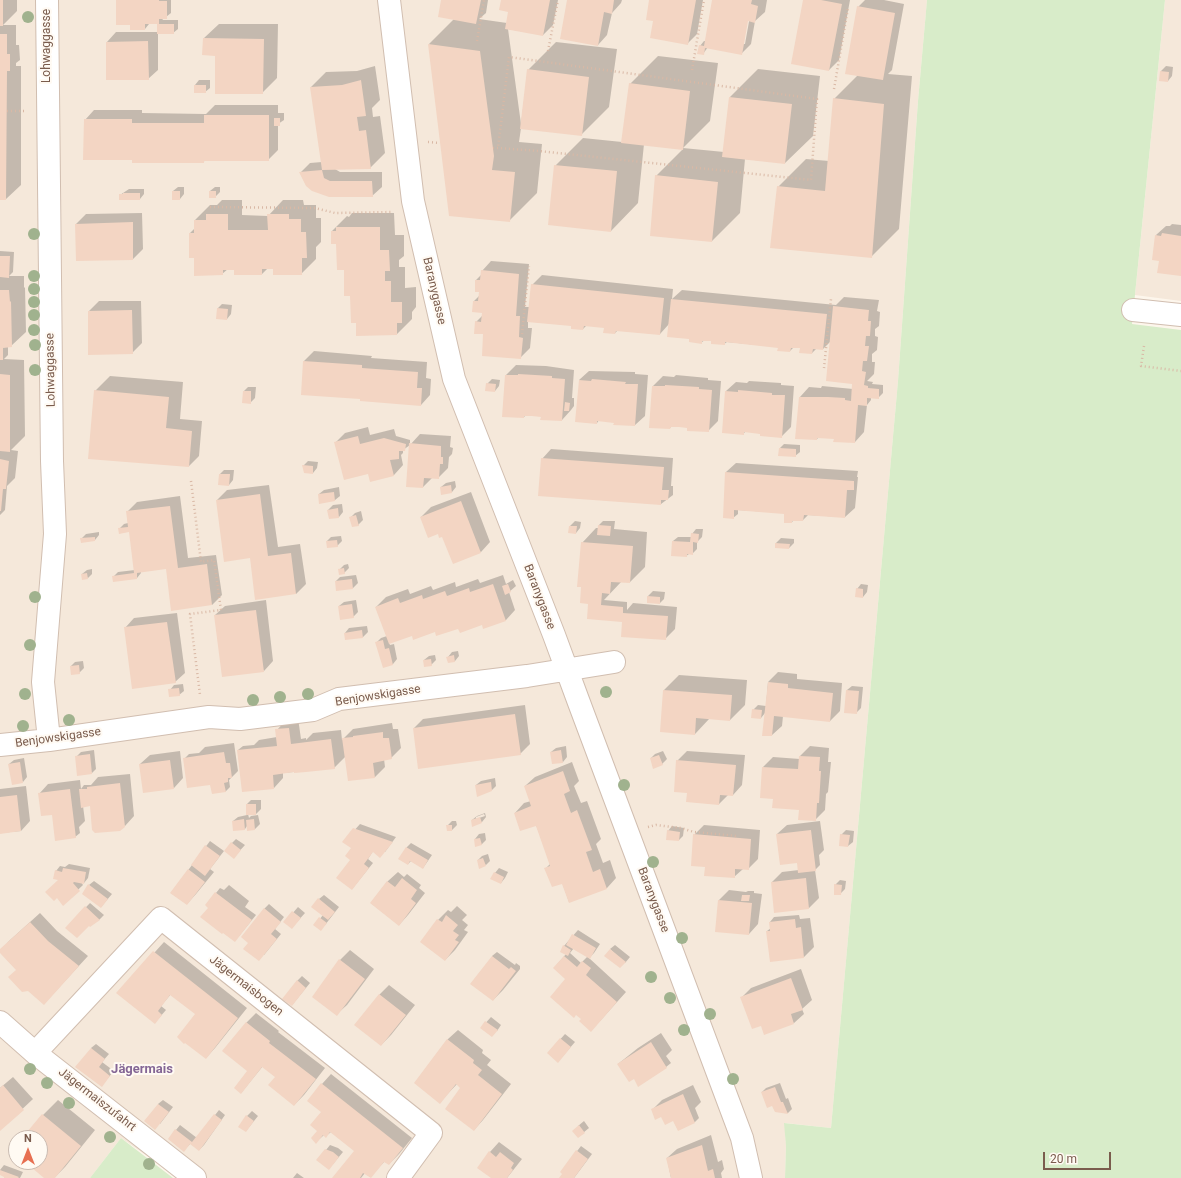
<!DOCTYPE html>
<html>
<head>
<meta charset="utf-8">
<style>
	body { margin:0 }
	#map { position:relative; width:1181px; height:1178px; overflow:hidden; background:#fdf6ec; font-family:Roboto,sans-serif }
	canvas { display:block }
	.north { position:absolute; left:8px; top:1130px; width:40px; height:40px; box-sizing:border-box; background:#fffaf3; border:1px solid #cabbb1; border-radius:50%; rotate:0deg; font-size:11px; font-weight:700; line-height:16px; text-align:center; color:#7a5c4d }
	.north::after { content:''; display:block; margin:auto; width:14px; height:18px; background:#e76f51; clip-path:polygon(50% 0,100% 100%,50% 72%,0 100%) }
	.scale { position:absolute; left:1043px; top:1152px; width:68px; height:18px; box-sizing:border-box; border:2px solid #7a5c4d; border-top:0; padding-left:5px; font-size:12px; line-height:14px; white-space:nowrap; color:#7a5c4d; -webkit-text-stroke:3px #fffaf3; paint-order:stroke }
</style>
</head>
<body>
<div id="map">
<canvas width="1181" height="1178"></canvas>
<div class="north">N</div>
<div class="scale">20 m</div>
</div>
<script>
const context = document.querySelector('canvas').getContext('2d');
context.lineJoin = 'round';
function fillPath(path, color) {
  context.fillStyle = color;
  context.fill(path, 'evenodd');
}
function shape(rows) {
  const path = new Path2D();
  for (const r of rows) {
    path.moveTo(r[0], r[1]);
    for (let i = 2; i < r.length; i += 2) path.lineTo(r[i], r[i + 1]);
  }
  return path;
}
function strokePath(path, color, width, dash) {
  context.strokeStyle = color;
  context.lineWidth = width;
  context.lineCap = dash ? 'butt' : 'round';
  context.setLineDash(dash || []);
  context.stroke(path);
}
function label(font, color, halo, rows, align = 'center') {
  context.font = font + ' Roboto,sans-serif';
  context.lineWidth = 4;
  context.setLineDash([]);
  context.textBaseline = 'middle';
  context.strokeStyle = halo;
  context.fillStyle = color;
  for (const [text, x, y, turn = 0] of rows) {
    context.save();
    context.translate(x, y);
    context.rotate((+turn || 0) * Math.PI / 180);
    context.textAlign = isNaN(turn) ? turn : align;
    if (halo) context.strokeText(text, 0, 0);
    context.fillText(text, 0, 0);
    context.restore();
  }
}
const residential = shape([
	[0,0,927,0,918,101,898,381,831,1128,785,1123,786,1146,785,1178,179,1178,121,1138,90,1178,0,1178],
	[16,1138,40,1138,40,1162,16,1162],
	[1165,0,1181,0,1181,301,1135,295]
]);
const green = shape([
	[927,0,1165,0,1132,324,1181,330,1181,1178,785,1178,786,1146,784,1123,831,1128,898,381,918,101],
	[121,1138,173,1178,90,1178]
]);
const shadow = shape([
	[0,0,17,0,17,11,3,25,16,25,16,45,19,45,20,60,16,63,16,66,21,66,21,185,6,199,0,199],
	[117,0,171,0,171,13,162,20,178,20,178,29,173,33,158,33,158,70,148,79,107,42,116,32,158,32,158,23,149,24,145,29,131,25],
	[443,0,488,0,486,13,479,19,507,23,510,12,502,0,558,0,553,25,543,35,508,29,521,124,528,70,556,42,617,49,609,107,581,135,521,128,519,142,542,144,537,193,509,221,429,44,454,19],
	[568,0,622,0,621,3,612,13,607,35,598,45],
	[650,0,703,0,697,34,687,44,654,21],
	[713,0,767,0,765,12,755,21,751,44,741,54,708,47,703,54,700,46,704,41,706,41],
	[748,16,750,16,745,44,743,44],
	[804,0,850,0,839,60,829,70],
	[865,0,884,0,904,4,892,70,888,74,912,76,899,229,871,257,778,187,806,159,829,161,834,99,858,75,858,7],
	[219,24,278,24,277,78,262,93,216,55,204,38],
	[658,56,718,63,710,121,683,148,724,152,730,97,758,69,820,76,813,136,785,163,745,159,740,213,712,241,656,176,683,149,644,144,638,203,611,231,555,166,583,138,622,142,630,84],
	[375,66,380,100,372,108,373,117,380,116,385,153,370,168,335,169,340,172,382,172,382,187,372,196,301,172,310,163,322,162,311,87,326,72,357,71],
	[1166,66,1173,67,1172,76,1168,81,1160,80,1161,71],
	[199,80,210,80,210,88,205,92,195,85],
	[215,105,278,105,278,113,284,113,284,120,278,124,278,150,268,160,206,160,203,162,85,120,94,110,142,110,142,113,206,114],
	[178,187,184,187,184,194,180,199,173,191],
	[215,187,220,187,220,192,215,197,210,191],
	[129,189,144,189,144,194,140,199,120,195],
	[222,200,242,200,242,215,268,216,283,200,303,200,304,205,316,205,316,218,321,218,321,242,316,247,316,259,301,274,274,268,268,268,262,274,235,269,228,269,222,274,195,257,190,233,195,228,195,220,210,205,217,205],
	[142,213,143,249,133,259,77,260,76,224,86,214],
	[352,213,394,213,395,235,404,235,404,256,399,260,399,267,405,267,405,288,416,287,416,307,412,312,412,319,397,334,357,322,345,269,337,243,332,231,347,216,349,217],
	[1172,224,1181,225,1181,275,1156,235,1166,226,1170,226],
	[0,251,14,252,13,272,9,276,24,276,24,288,25,287,26,332,11,346,8,346,8,355,4,359,24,360,25,436,11,450,18,451,15,478,7,486,5,510,0,515],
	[491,261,529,264,525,307,530,307,532,285,542,275,673,289,672,299,682,290,836,305,844,297,879,300,877,311,880,312,879,326,875,329,875,336,878,337,877,350,872,354,872,362,875,362,874,374,867,381,873,382,872,384,883,385,883,393,878,398,871,397,871,400,867,405,864,432,855,442,835,438,819,437,817,439,796,438,800,397,809,387,821,388,822,386,853,389,853,384,831,341,823,349,817,348,812,353,801,348,794,347,790,351,779,347,727,342,724,344,712,340,705,340,702,342,690,338,669,324,660,334,618,330,615,333,605,327,587,325,583,329,573,325,528,321,528,328,532,328,530,348,520,358,484,334,476,322,482,316,483,312,474,301,479,296,480,291,476,280,481,275,482,271],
	[99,301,141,301,142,343,132,353,89,311],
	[222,304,232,305,231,314,227,319,217,309],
	[314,351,372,356,371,358,427,362,426,378,431,379,430,395,421,405,361,398,302,394,304,361],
	[516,365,546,366,574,370,572,398,574,398,574,406,571,410,562,420,542,416,526,415,524,417,506,375],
	[589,371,635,372,635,374,648,375,645,416,635,425,599,420,597,423,579,380],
	[676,375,708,378,708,380,721,381,718,421,708,431,688,427,672,426,670,428,650,427,653,386,663,376,674,377],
	[110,376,183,382,180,419,202,421,199,456,189,466,95,391],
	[492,379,500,380,499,386,495,391,487,384],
	[749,381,781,383,781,385,794,386,791,427,781,437,746,431,743,434,726,391,736,382,747,383],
	[248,387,256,387,255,398,250,403,244,391],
	[368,427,370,435,394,429,396,436,410,440,410,445,420,434,451,436,450,447,453,448,452,454,449,457,448,468,438,478,432,478,423,487,410,445,403,450,403,453,401,455,403,465,394,475,369,473,335,443,345,433],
	[784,444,800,445,800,452,795,456,780,448],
	[551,449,673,458,671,486,673,486,673,495,661,504,542,459],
	[308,461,318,462,317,468,313,473,303,466],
	[736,463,858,471,857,477,858,477,855,508,845,517,808,515,803,520,794,520,792,522,785,513,738,510,738,514,733,518,726,472],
	[224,470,234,470,233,480,229,485,220,474],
	[455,481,456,487,452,492,441,487,446,483],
	[269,485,278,547,300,544,306,584,296,594,251,557,217,500,227,490],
	[339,487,340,496,335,500,320,503,319,494,324,490],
	[471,492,490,542,481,552,443,536,421,517,431,507],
	[180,496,188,558,216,555,222,595,212,605,167,568,141,571,141,573,137,578,113,577,118,572,135,570,130,531,119,529,124,524,128,523,127,512,137,502],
	[342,504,343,512,339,517,328,510,333,505],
	[361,511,363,520,358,525,350,518,355,513],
	[575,521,581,522,580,528,576,533,570,526],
	[603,521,615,521,614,529,647,532,645,567,630,582,622,581,604,600,627,602,627,610,633,603,677,607,675,629,665,639,589,604,582,543,596,528,599,528,599,525],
	[696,529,703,529,702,537,697,542,697,549,692,554,689,554,686,556,673,541,678,537,691,537,692,534],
	[99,532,99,535,95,540,81,539,86,534],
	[341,536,342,541,337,546,327,541,331,537],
	[781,538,794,539,794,543,789,548,776,547,776,543],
	[348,564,349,568,344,573,339,570,344,565],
	[92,569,92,574,88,578,82,574,87,570],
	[356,575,358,583,353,588,337,590,336,581,340,577],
	[503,575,506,584,513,580,516,586,509,592,515,610,506,620,412,634,389,643,390,645,394,644,397,659,393,664,384,666,377,642,381,638,387,636,376,607,386,597,408,589,410,594,431,586,433,590,455,582,456,587,478,579,480,583],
	[861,584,868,585,867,592,863,597,857,589],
	[653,591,665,592,664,599,660,603,648,602,648,596],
	[266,600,273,661,264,671,215,615,225,606],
	[356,600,358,612,353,617,339,606,344,602],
	[177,613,185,673,175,682,125,628,134,618],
	[367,626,368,632,363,637,346,639,345,633,349,628],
	[458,651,459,656,455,661,449,662,448,657,452,652],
	[435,655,436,660,431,665,424,660,429,656],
	[83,661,84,668,79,673,71,666,75,662],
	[778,672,797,674,797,679,842,683,840,711,830,721,783,716,782,726,772,735,765,713,761,718,753,710,758,705,766,706,768,682],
	[679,675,747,680,745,705,730,720,710,718,695,734,661,731,664,690],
	[183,684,184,691,179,695,170,690,174,685],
	[852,686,863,687,861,708,856,713,847,690],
	[525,705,530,744,520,754,414,728,423,719],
	[298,718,301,739,306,738,306,740,313,733,341,730,342,740,353,729,392,723,393,729,398,729,401,748,391,758,384,759,385,767,375,777,349,780,346,756,334,768,283,773,283,778,274,788,238,750,243,746,254,745,259,740,277,737,277,730,286,720],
	[234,743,238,771,229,780,230,787,225,792,184,759,189,754,199,753,205,747],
	[566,746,567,757,563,762,551,752,556,748],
	[810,746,829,748,828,762,831,762,828,792,826,794,825,810,815,820,800,809,774,798,763,767,773,757,800,759,800,756],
	[94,750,96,769,92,773,76,757,81,752],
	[180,751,183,778,174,788,140,764,150,755],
	[663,751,667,759,662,764,651,758,655,754],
	[687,751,745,755,742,785,733,795,728,795,719,804,688,792,677,761],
	[24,758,27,777,23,782,9,764,14,760],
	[572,762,579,781,574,786,581,803,587,801,601,839,596,844,603,863,610,860,616,878,607,888,569,902,562,882,546,868,551,863,536,825,515,813,524,803,531,801,525,786,535,777],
	[130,774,134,816,125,826,90,805,83,806,85,821,79,827,80,833,75,837,52,814,39,794,48,784,80,780,81,789,84,785,91,785,98,777],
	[495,778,496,786,492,790,476,785,481,781],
	[26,786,30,821,21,831,0,833,0,789],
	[251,800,261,800,261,809,256,814,248,814,249,818,251,816,258,815,260,824,255,829,248,830,247,826,245,829,234,830,233,821,238,817,247,815,247,804],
	[485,813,486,817,482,822,472,820,477,816],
	[484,814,485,816,476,819,476,817],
	[452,821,456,821,457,825,452,830,447,826],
	[820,821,824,850,819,855,820,865,815,870,819,898,809,908,772,882,782,872,799,870,798,864,777,834,787,825],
	[360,824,396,837,385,852,373,851,368,859,373,863,352,889,352,848,344,842],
	[704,825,760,830,758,859,748,869,743,869,734,877,706,866,694,835],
	[672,826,684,828,683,836,679,840,668,831],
	[846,830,854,831,853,842,848,846,841,835],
	[485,833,486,840,481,845,475,839,479,834],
	[236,839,245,845,234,857,232,843],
	[210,841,224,851,210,869,214,872,196,894,187,904,171,893],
	[411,843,432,855,423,868,411,861,408,864,400,859,407,847],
	[488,854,490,861,486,865,478,860,482,856],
	[69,864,90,868,88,878,84,883,81,882,83,885,63,904,60,879,56,871,60,866,65,867],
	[499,868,508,872,505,878,501,883,495,873],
	[398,872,404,877,407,874,421,885,419,888,425,893,408,915,399,925,371,903,388,881],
	[840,880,846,881,845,889,840,894,835,885],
	[94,881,112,894,101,907,89,885],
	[229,885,249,901,245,907,256,915,239,936,212,904,216,893,220,888,224,890],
	[729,890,746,892,748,891,754,891,754,893,762,894,758,924,749,934,716,931,719,900],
	[324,895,339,907,325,925,315,925,323,915,319,899],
	[90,903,104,915,99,920,89,925,66,928],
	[269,904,284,917,275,929,281,934,264,955,249,943,264,909],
	[457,906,467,915,462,920,468,925,464,930,468,932,455,950,445,960,438,920,448,910,451,912],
	[298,907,305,913,296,923,285,922],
	[40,913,57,931,88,956,53,994,17,970,0,952,9,941],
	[799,915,800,919,810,918,814,947,804,957,771,961,767,931,771,928,770,922,774,917],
	[578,930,600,944,594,953,589,958,626,992,600,1021,582,1019,572,973,554,968,566,954,564,946],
	[574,948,588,956,581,963,570,953],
	[164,942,247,1008,215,1048,206,1058,197,1014,171,994,161,1006,166,1010,159,1018,118,993],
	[615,945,630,957,625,963,610,949],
	[350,950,374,969,347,1005,337,1014,340,960],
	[497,952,515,965,516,963,520,966,520,969,503,990,493,1000,492,956],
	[801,969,812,1000,802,1009,804,1014,794,1023,741,998,751,988],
	[302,976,310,983,292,1005,297,981],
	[389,985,415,1005,391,1035,381,1045,379,995],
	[256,1013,279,1031,278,1032,325,1068,304,1095,294,1105,276,1077,263,1066,241,1093,252,1067,246,1023],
	[491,1017,501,1025,497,1031,482,1027],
	[458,1030,483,1050,482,1053,491,1060,487,1065,511,1084,483,1120,474,1130,462,1088,457,1084,440,1102,415,1083,448,1039],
	[661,1033,672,1050,666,1056,671,1063,666,1067,634,1078,618,1064,638,1048],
	[565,1034,575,1042,562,1057,548,1053],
	[96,1044,109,1054,102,1062,114,1071,102,1085,91,1048],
	[331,1074,412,1138,399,1154,389,1164,385,1161,370,1177,365,1173,361,1178,333,1178,356,1151,331,1132,326,1136,324,1135,316,1142,322,1111,322,1084],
	[13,1077,33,1099,0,1130,0,1088],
	[780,1083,786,1099,788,1098,792,1109,788,1113,776,1111,773,1104,762,1092,766,1088],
	[693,1085,701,1102,695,1108,699,1118,695,1122,661,1116,652,1110,662,1100],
	[58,1100,95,1130,65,1167,54,1178,46,1178,26,1162,40,1162,40,1138,24,1138,43,1115],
	[163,1100,173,1107,160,1124,158,1104],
	[219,1110,225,1115,204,1145,199,1150,191,1143,184,1150,176,1130,180,1125,197,1138],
	[252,1111,258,1116,246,1131,247,1116],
	[584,1121,589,1128,578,1137,578,1126],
	[711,1135,718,1162,722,1160,724,1169,721,1173,722,1178,671,1178,667,1158,677,1149],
	[499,1142,522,1159,507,1178,492,1178,490,1152],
	[330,1145,338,1148,343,1152,333,1164,326,1150],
	[581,1146,592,1154,574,1178,560,1178,563,1174,561,1172],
	[16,1148,16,1154,13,1151],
	[4,1165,23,1172,20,1178,5,1178,5,1176,0,1174,0,1170],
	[297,1173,304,1178,293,1178]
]);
const building = shape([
	[0,0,3,0,3,26,0,26],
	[116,0,159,0,159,1,167,1,167,19,159,19,159,24,174,24,174,34,157,34,157,24,145,24,145,30,130,30,130,25,116,25],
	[441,0,481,0,476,24,438,17],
	[501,0,550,0,543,36,505,29,508,12,499,10],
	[567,0,614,0,612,14,604,12,598,46,560,39],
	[649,0,696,0,688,45,650,38,653,21,646,20],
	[712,0,752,0,751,4,758,6,755,23,748,21,742,55,705,48,704,55,697,54,699,45,704,46],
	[803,0,821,0,842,4,829,71,791,64],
	[857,6,895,13,883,80,845,74],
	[0,34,7,34,7,54,10,54,10,71,7,71,6,200,0,200],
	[203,38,264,39,263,94,215,94,215,56,202,55],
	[148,41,149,80,106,80,106,42],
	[428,44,480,51,494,156,492,170,515,172,510,222,449,216],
	[527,69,589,77,582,136,520,129],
	[1160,71,1169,72,1168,82,1159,81],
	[361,80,366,116,357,117,359,131,366,130,371,169,322,170,310,87,342,85],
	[629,83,690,91,683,150,621,143],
	[194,85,206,85,206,93,194,93],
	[729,97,792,104,785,164,722,157],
	[833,98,884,104,872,258,770,248,777,186,825,191],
	[204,115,269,115,269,161,204,161,204,163,132,163,132,160,83,160,84,119,132,119,132,123,204,123],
	[274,118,280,118,280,126,274,126],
	[554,165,617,171,611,232,548,225],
	[322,170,324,178,330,181,372,181,373,197,329,197,312,191,306,186,299,172],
	[655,175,718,182,712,242,650,236],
	[172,191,180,191,180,200,172,200],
	[209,191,216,191,216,198,209,198],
	[123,193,140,193,140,200,119,200,119,194,123,194],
	[206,214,228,214,228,230,268,230,267,214,289,214,289,219,301,219,301,232,306,232,307,258,302,258,302,275,273,275,273,269,262,269,262,275,234,275,234,270,223,270,223,275,194,276,194,258,189,258,189,233,194,233,194,220,206,220],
	[133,222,133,260,76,261,75,224],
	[336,227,380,227,380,250,389,250,390,271,385,271,385,281,391,281,391,302,402,302,402,323,397,323,397,335,356,336,356,323,351,323,350,296,344,296,344,270,337,270,336,244,331,244,331,231,336,231],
	[1162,233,1181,236,1181,276,1157,273,1159,261,1152,260,1155,235,1161,236],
	[0,256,10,256,9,278,0,277],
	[481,270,519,274,516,316,520,316,519,337,523,338,521,359,482,356,483,334,474,334,475,321,481,322,482,313,472,312,473,301,478,301,479,292,475,292,475,280,480,280],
	[531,284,664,298,660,335,616,331,615,334,603,333,604,328,584,326,583,330,571,329,571,326,527,322],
	[0,290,9,290,10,302,11,301,12,347,3,348,3,360,0,360],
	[671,299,827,314,823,350,813,349,812,354,799,353,800,348,791,348,790,352,777,351,778,348,725,342,725,345,711,344,711,341,702,341,702,344,689,342,689,339,667,337],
	[833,306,869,310,868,321,871,321,870,336,866,336,865,346,869,346,867,361,863,361,862,371,866,372,864,385,868,386,868,388,879,389,879,399,867,398,867,406,858,405,855,443,833,442,834,439,817,438,817,440,795,439,799,397,828,397,845,398,845,400,851,401,852,384,826,381],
	[217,308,228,309,227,320,216,319],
	[132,310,133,354,88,355,88,311],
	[303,361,362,365,362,368,418,372,417,388,422,388,421,406,360,401,360,399,301,395],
	[0,374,10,375,10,452,0,451],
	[518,374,552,376,552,378,565,379,562,421,540,420,541,417,532,416,524,416,524,418,502,417,505,375,518,375],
	[592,379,626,382,625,384,638,384,635,426,613,425,614,423,597,421,597,424,575,422,579,380,591,381],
	[486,383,496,384,495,392,485,391],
	[665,385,699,387,699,389,712,390,709,432,687,431,687,428,679,427,671,427,670,429,649,428,652,386,665,386],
	[94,390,169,397,166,428,192,431,189,467,88,459],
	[738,390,772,393,772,395,785,395,782,438,760,436,760,434,744,432,744,435,722,433,725,391,738,392],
	[243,391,251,391,251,404,242,403],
	[565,402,570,403,569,411,564,411],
	[358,436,360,444,384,438,406,444,405,451,399,451,399,459,390,460,394,476,370,482,368,474,344,480,334,442],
	[409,443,441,446,441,457,443,457,443,464,440,464,439,479,424,478,423,488,406,487],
	[779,448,796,449,796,457,778,456],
	[541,458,664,467,662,490,669,490,668,500,661,500,661,505,538,496],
	[0,459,9,461,6,489,3,489,1,511,0,511],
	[302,465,313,466,313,474,304,473],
	[725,472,854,481,854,490,847,490,845,518,804,515,803,521,792,521,792,523,784,523,784,514,734,510,734,519,723,518],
	[219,474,230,474,229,486,218,485],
	[451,485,452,493,441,495,440,487],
	[334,492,335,501,319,504,318,494],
	[260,494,268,556,291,553,296,594,255,600,250,558,224,562,216,500],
	[461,501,481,553,453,564,442,537,439,538,438,534,428,538,420,517],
	[170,506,178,568,207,564,212,605,171,611,166,569,137,573,137,579,113,582,112,576,134,573,129,532,119,534,118,528,128,527,126,511],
	[338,508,339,518,329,519,327,510],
	[356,515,359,526,352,527,349,517],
	[598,525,611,526,610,536,597,535],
	[569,526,577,526,576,534,568,533],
	[691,533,699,534,698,543,693,542,693,555,687,554,687,557,671,556,672,541,690,542],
	[95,537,95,541,81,543,80,538],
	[337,540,338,547,327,548,326,541],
	[581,542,633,546,630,583,611,582,610,594,602,593,601,605,623,607,623,613,668,616,666,640,621,637,622,622,587,619,588,604,580,603,581,587,577,587],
	[775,543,790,544,789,549,775,548],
	[344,568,345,574,339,575,338,569],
	[87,573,88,579,82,580,81,574],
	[352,579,353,589,336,591,335,581],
	[493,584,506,621,483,629,482,625,460,633,458,629,436,636,435,632,413,640,412,636,389,644,375,607,398,598,400,603,422,595,423,599,445,591,447,596,469,588,470,592],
	[508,584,511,592,505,595,502,586],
	[856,588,863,589,863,598,855,597],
	[647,596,660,597,660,604,647,603],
	[352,604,354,618,340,620,338,606],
	[256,610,264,672,222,677,214,615],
	[167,622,176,683,132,689,124,627],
	[362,630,363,638,345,640,344,633],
	[383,640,385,649,389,648,393,665,383,668,375,642],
	[454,655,455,662,448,663,446,657],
	[431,659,432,666,424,667,423,660],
	[79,665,80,674,71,675,70,666],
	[768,682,788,684,788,688,833,693,830,722,774,716,772,736,762,736],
	[179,688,180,696,169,697,168,689],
	[663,690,732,695,730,721,696,718,695,735,660,732],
	[846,690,859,691,857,714,844,713],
	[752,709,762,710,761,719,751,718],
	[515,714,521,755,418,769,413,728],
	[289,728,291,744,331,739,335,769,306,772,294,773,294,772,273,775,274,789,242,792,237,750,277,746,275,729],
	[383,732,383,738,389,738,392,759,373,763,375,778,348,781,342,738,353,737,353,736],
	[561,750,563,763,552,764,550,752],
	[224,752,226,763,230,763,232,778,228,778,228,782,224,783,226,792,212,794,210,785,187,788,183,758],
	[90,754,92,774,77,776,75,756],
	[659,755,663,765,653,769,650,758],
	[799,756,820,757,819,771,821,771,819,803,817,803,816,821,798,820,799,810,772,808,773,799,760,798,762,767,798,769],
	[170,760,174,789,143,793,139,764],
	[676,760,736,765,733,796,720,795,719,805,686,802,687,793,674,792],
	[20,762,23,783,12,785,8,764],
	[563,771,570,791,564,794,571,813,577,810,592,850,586,852,593,872,600,869,607,889,569,903,562,884,552,887,544,868,550,866,536,826,520,831,514,813,531,806,524,786],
	[491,782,492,791,477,797,475,785],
	[120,783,125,827,120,831,95,833,92,830,90,806,81,808,79,789,87,789,87,787],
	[70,789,76,838,55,841,52,815,41,816,38,793],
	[17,795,21,831,0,834,0,797],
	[246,804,256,804,256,815,246,815],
	[480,817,482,823,472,827,471,820],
	[244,819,245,830,233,831,232,821],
	[254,819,255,830,247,831,246,820],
	[446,825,452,825,452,831,447,831],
	[353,828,393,842,380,858,373,852,364,864,369,868,352,890,336,878,350,860,345,856,351,848,342,842],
	[667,830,680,832,679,841,666,840],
	[811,830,816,871,798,873,797,863,780,865,776,834],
	[693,834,751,839,749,870,735,869,735,878,704,876,705,867,691,866],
	[840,834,850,835,848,847,839,846],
	[480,838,482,845,475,847,474,839],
	[231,842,241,850,234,859,224,851],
	[205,845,220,856,205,876,191,865],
	[406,847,428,860,423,869,410,861,408,865,398,859],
	[483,858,486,866,479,869,477,860],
	[63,868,86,872,84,884,74,882,73,883,80,891,63,906,57,898,54,901,45,892,58,880,53,879,55,870,62,872],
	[188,869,205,882,187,905,170,893],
	[494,872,504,877,501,884,490,879],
	[402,878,417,890,411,899,416,903,399,926,370,903,387,881,395,887],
	[806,878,809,909,774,913,771,882],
	[88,884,108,899,101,908,82,894],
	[834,884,842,885,841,895,834,895],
	[215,892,252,920,235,942,223,933,222,934,200,917,208,908,205,905],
	[742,895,750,895,749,901,741,901],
	[318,898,335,912,328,920,311,907],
	[718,900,752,903,749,935,715,932],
	[85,906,100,920,90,927,89,926,77,938,65,928],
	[264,908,281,922,271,934,277,939,259,961,243,949,248,943,241,937],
	[292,911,301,918,292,929,283,922],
	[446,915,458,925,453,931,459,935,455,940,459,942,445,961,420,942,437,919,442,922],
	[319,917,327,923,321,931,313,925],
	[795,919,796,928,801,927,804,958,770,962,766,931,770,931,769,922],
	[30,922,48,941,79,966,44,1005,28,991,22,992,8,977,16,970,0,953,0,949],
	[572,934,596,948,590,959,566,945],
	[563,945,571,950,568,956,560,952],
	[610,949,626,962,620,968,604,956],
	[153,951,238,1018,206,1059,185,1043,184,1044,177,1037,195,1014,170,995,158,1011,162,1015,155,1024,116,993],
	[492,956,509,969,511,967,516,971,493,1001,470,984],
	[564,956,577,967,582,961,591,968,586,975,617,1002,591,1032,579,1021,581,1019,576,1015,574,1018,550,997,565,979,553,968],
	[339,959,365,979,337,1016,312,997],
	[791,978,803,1010,791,1014,794,1024,764,1035,761,1026,752,1029,740,997],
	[297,980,306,988,292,1006,282,999],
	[379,994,406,1015,381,1046,354,1025],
	[485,1021,498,1030,492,1037,480,1028],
	[246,1022,270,1041,269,1043,316,1079,294,1106,268,1085,275,1077,262,1067,241,1094,234,1088,247,1071,222,1051],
	[560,1038,571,1047,558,1063,547,1053],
	[447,1039,474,1060,473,1063,482,1070,478,1075,502,1094,474,1131,445,1109,460,1088,456,1084,440,1104,414,1083],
	[651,1042,667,1068,638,1087,634,1079,629,1082,617,1064],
	[91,1048,105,1059,99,1067,110,1076,102,1087,75,1067],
	[321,1083,403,1148,389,1165,384,1162,371,1178,363,1173,360,1178,332,1178,354,1151,330,1132,326,1138,323,1135,316,1144,311,1138,317,1131,310,1125,321,1112,307,1101],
	[3,1085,24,1110,0,1131,0,1088],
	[775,1087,781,1102,783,1102,788,1114,775,1112,772,1106,767,1108,761,1092],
	[683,1094,695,1123,678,1131,673,1121,665,1125,661,1117,655,1120,651,1109],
	[158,1104,169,1112,155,1130,144,1121],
	[42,1114,81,1146,55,1178,44,1178,25,1162,40,1162,40,1138,22,1138],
	[214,1114,222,1120,199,1151,190,1144,184,1152,168,1139,175,1129,192,1142],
	[246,1115,254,1121,246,1132,238,1127],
	[579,1125,585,1133,578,1138,572,1131],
	[702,1145,708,1171,713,1169,715,1178,671,1178,666,1158],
	[325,1149,333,1152,339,1157,329,1170,316,1160],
	[576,1150,588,1159,574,1178,559,1178,562,1174,560,1172],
	[489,1151,496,1157,500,1152,514,1163,511,1168,513,1170,507,1178,491,1178,477,1168],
	[0,1170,19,1177,18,1178,4,1178,4,1177,0,1175]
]);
const path = shape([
	[477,41,484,0],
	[548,51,558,0],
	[692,70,704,0],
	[834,89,848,8],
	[7,111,26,111],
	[428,142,440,143],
	[493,148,498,148,539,151,811,180,817,99,509,57,498,148],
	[210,207,315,208,335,213,393,212],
	[522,334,529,266],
	[1144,346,1141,366,1181,371],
	[824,368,831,299],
	[191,481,201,562,214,560,221,610,190,614,200,695],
	[648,827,656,825,681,828,694,832,737,836]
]);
const minor = shape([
	[47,0,52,461,55,534,43,682,49,740],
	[389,0,413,201,454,379,554,635,578,700,742,1138,751,1178],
	[1133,310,1181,315],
	[0,745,49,740,209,717,240,719,313,710,339,699,527,676,614,662],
	[0,1022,35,1053,195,1178],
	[35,1053,161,918,431,1133,398,1178]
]);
const trees = [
	[28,17],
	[34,234],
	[34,276],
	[34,289],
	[34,302],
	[34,315],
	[34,330],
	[35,345],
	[35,370],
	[35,597],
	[30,645],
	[606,692],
	[25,694],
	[308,694],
	[280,697],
	[253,700],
	[69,720],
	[23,726],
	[624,785],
	[653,862],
	[682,938],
	[651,977],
	[670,998],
	[710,1014],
	[684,1030],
	[30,1069],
	[733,1079],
	[47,1083],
	[69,1103],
	[110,1137],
	[149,1164]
];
const streetNames = [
	["Lohwaggasse",47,46,-90],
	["Baranygasse",434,291,77],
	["Lohwaggasse",51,370,-91],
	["Baranygasse",539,597,69],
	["Benjowskigasse",378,696,-9],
	["Benjowskigasse",58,738,-8],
	["Baranygasse",653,900,69],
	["Jägermaisbogen",246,986,38],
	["Jägermaiszufahrt",97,1100,38]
];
const neighbourhoodNames = [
	["Jägermais",142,1070]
];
fillPath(residential, '#f5e8da');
fillPath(green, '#d8ecc9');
fillPath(shadow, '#0003');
fillPath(building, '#f3d5c3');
strokePath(minor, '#d1beb0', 24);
strokePath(path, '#d9b8a5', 2.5, [1, 3]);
strokePath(minor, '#fff', 22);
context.fillStyle = '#a0b28e';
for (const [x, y] of trees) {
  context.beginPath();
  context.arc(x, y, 6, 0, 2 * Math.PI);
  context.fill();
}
label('12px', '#7a5c4d', '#fffaf3', streetNames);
label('bold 13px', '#846695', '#fffaf3', neighbourhoodNames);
</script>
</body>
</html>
